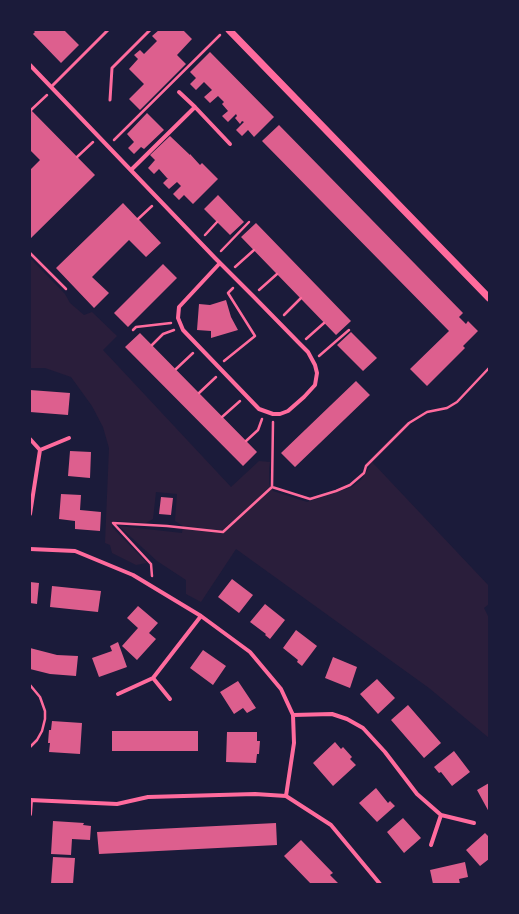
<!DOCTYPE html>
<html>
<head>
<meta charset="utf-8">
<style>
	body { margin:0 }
	#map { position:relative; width:519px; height:914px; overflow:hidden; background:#1b1b3a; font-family:Quicksand,sans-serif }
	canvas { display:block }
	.frame { position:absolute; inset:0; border:31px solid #1b1b3a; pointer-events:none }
</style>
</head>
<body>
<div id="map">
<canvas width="519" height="914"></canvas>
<div class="frame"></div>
</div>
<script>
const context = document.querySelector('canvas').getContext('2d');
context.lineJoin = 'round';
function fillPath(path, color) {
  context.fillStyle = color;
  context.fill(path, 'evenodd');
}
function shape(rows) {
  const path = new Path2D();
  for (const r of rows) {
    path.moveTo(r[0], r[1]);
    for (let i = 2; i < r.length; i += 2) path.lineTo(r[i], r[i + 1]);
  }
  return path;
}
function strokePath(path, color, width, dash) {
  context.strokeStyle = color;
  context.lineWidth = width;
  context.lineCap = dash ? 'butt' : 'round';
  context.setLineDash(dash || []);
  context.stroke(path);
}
const green = shape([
	[30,258,65,294,70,303,84,315,92,312,117,336,103,350,231,487,259,461,270,462,269,469,269,484,273,491,307,502,352,487,362,479,368,469,372,462,489,586,489,604,484,608,489,618,489,738,429,688,236,549,201,602,186,594,186,580,157,561,119,526,182,533,183,526,175,521,177,494,156,492,153,519,146,523,113,521,112,527,147,563,136,565,112,553,110,545,105,543,109,448,103,427,92,406,71,377,45,368,30,368]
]);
const building = shape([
	[33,30,64,30,79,45,61,63,33,34,35,32],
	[159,30,183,30,192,39,177,55,186,64,140,110,129,99,144,84,129,69,138,59,134,55,140,50,144,54,157,41,152,36],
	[210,52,274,117,254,137,248,130,242,136,236,130,244,122,242,121,240,124,235,118,237,116,236,114,228,122,222,116,228,111,222,104,224,102,218,96,210,103,204,97,212,90,204,82,196,90,190,84,196,78,190,72],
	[30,109,95,175,30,239,30,170,40,160,30,150],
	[147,113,164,130,144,149,141,147,134,154,128,148,134,142,127,134],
	[279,125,463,313,459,317,466,324,468,321,478,331,463,346,465,348,427,386,410,369,449,331,262,141],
	[170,136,190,155,190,154,200,165,202,163,218,179,193,204,184,195,179,200,173,194,181,186,177,182,169,189,163,183,168,178,167,178,159,169,154,174,148,168,155,160,150,155],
	[218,195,244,222,230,235,204,209],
	[123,203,161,243,146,257,129,240,92,277,109,293,94,308,56,268],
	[256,223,351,321,336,335,241,237],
	[163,264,177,278,128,327,114,313],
	[226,300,231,317,238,330,211,338,211,331,197,330,199,304,210,305],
	[351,332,377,358,363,371,337,345],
	[140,333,257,452,243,466,125,347],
	[356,381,370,395,295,467,281,453],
	[30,390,70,393,68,415,30,412],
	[70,451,91,452,90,478,68,476],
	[61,494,81,495,80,510,101,512,100,531,75,529,75,521,59,519],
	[161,497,173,498,171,515,159,514],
	[232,579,253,595,239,613,218,597],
	[30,582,39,583,37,604,30,603],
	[52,586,101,591,98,612,50,607],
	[265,604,285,620,270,639,265,635,266,634,250,622],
	[138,606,158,623,149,633,156,639,137,660,122,646,138,628,127,618],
	[296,630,317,646,302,666,297,662,298,660,283,648],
	[118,642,127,667,99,677,92,658,112,651,110,646],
	[30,648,57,655,78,656,76,676,50,674,30,669],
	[203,650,226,666,213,685,190,668],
	[333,657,357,667,350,688,325,678],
	[377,679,395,698,378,714,360,694],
	[238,681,256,708,247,713,243,708,234,714,220,692],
	[408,705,441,743,424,758,391,720],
	[52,721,82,723,80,754,49,752,50,743,48,743,49,730,51,730],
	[112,731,198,731,198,751,112,751],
	[227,732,257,732,257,741,260,741,259,754,257,754,256,763,226,762],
	[335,742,341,749,343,747,352,757,350,759,356,765,333,786,313,763],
	[454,751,470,772,452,786,441,772,439,773,434,767],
	[489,783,489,812,477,790],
	[376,788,388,803,390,801,395,806,377,822,359,803],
	[403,818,421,838,404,853,387,832],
	[53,821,84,823,83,825,91,826,90,840,72,839,71,855,51,854],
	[276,823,277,845,99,854,97,832],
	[485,833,489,837,489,859,480,866,466,850],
	[301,840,333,873,330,875,339,884,311,884,284,856],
	[53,857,75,858,73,884,51,884],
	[465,862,468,877,459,879,460,884,433,884,430,870]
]);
const path = shape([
	[31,110,47,95],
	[114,140,220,35],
	[77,157,93,142],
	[138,219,152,206],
	[205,235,217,222],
	[221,251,249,222],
	[30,253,66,289],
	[235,267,254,250],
	[259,290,277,274],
	[284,315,301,298],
	[133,330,136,327,171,323],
	[306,339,324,323],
	[152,345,163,334,174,330],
	[319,356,349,330],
	[224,361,255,336,228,293,233,288],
	[176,369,193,353],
	[199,393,216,377],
	[222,417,240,401],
	[246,441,258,430,262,419],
	[272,487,310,499,336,491,350,485,364,473,366,466,409,423,427,412,447,408,457,402,489,368],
	[152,576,151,564,113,523,167,526,223,532,272,487,273,422],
	[30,685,40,697,45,711,45,719,42,731,37,740,30,747]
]);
const service = shape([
	[51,87,108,30],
	[110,100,112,68,150,30]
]);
const minor = shape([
	[30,65,215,258,253,296,300,344,308,352,315,365,317,373,315,385,304,397,288,411,280,414,273,414,259,409,183,330,178,318,179,307,220,263],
	[179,92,195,107,230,144],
	[131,170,195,107],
	[30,439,40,450,69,438],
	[30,514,40,450],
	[30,549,75,551,133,575,201,616,250,652,281,689,293,715,294,743,286,796],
	[153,678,170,699],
	[118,694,153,678,201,616],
	[293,715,332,714,347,719,363,728,385,752,417,794,441,815,474,823],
	[30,800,117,804,148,797,255,794,286,796,331,825,380,884],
	[30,814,31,800],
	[431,845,441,815]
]);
const tertiary = shape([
	[229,30,489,298]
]);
fillPath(green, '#2a1e3b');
fillPath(building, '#dd5f8e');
strokePath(path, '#ff6b9d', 2.5);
strokePath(service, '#ff6b9d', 3);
strokePath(minor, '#ff6b9d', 4);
strokePath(tertiary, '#ff6b9d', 7);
</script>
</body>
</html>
